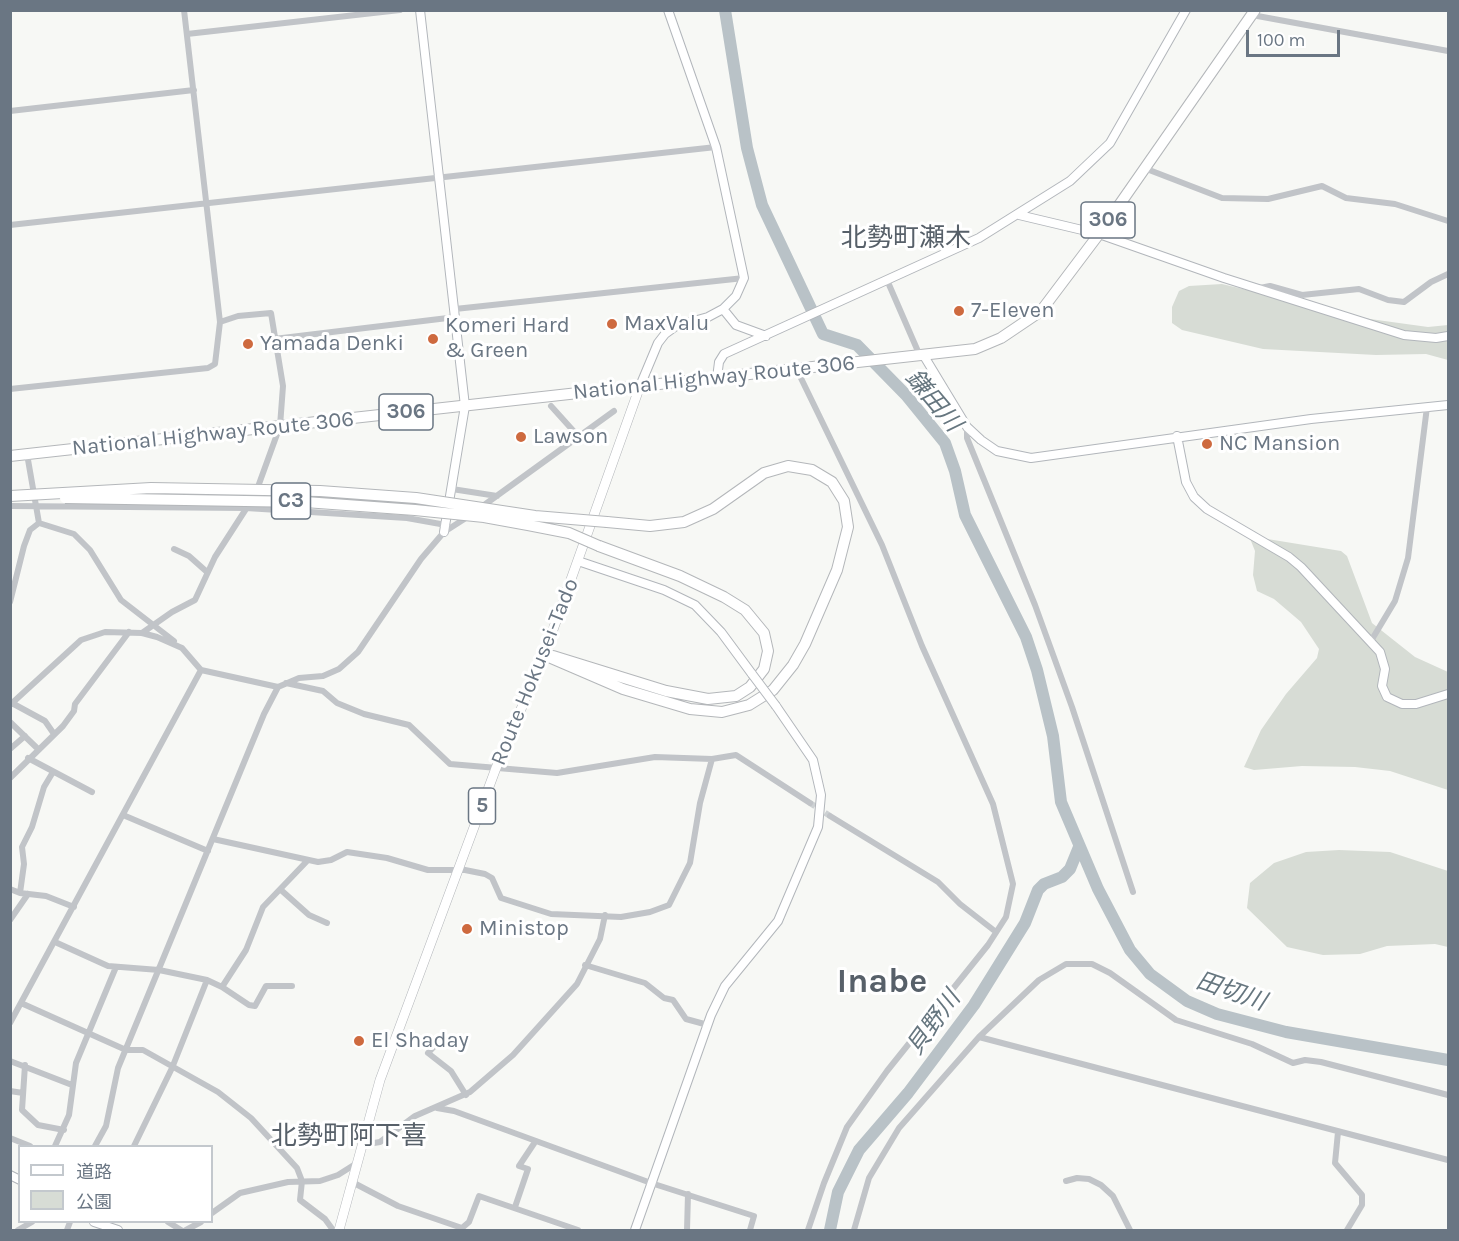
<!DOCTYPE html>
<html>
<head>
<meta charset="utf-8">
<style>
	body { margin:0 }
	#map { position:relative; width:1459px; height:1241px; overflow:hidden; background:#f7f8f5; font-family:Karla,"Noto Sans JP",sans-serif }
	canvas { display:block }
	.frame { position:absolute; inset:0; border:12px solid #6a7683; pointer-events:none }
	.legend { position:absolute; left:18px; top:1145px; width:195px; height:78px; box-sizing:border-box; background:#fff; border:2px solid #c3c8cd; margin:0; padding:8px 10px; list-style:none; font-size:18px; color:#6a7683 }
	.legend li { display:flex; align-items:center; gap:12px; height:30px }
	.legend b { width:30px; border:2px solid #c3c8cd }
	.scale { position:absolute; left:1246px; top:30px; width:94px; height:27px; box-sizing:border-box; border:3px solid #6a7683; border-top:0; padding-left:8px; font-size:18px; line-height:21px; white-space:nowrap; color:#6a7683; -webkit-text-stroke:4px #fff; paint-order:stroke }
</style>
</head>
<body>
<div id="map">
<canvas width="1459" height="1241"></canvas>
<div class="frame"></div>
<ul class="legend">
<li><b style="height:8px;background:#fff"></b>道路</li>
<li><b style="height:16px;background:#d7dcd5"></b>公園</li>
</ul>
<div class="scale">100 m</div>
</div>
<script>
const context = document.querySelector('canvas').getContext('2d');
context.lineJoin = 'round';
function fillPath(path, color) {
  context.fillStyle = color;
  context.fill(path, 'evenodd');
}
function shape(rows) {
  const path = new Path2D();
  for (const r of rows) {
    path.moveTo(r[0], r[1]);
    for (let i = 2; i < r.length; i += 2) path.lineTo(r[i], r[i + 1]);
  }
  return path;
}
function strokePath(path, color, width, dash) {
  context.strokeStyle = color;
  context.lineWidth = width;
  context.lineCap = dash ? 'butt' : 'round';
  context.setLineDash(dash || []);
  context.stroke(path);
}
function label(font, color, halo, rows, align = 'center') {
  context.font = font + ' Karla,"Noto Sans JP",sans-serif';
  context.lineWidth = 6;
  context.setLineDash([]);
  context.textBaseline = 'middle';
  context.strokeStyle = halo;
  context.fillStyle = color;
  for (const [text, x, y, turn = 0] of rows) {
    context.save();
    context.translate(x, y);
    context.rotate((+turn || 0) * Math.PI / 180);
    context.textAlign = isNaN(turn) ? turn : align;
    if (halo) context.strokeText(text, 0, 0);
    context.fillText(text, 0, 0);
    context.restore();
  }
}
const green = shape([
	[1222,284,1370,319,1428,327,1448,325,1448,360,1426,354,1376,355,1263,349,1182,330,1172,323,1172,307,1179,291,1189,286],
	[1249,536,1341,551,1347,556,1372,623,1415,657,1448,672,1448,790,1390,771,1355,767,1302,766,1254,770,1244,767,1261,730,1286,694,1317,658,1319,649,1301,622,1274,599,1257,591,1253,575,1255,551],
	[1339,850,1390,852,1448,871,1448,947,1435,944,1387,946,1360,954,1323,955,1287,947,1247,908,1250,883,1274,863,1306,852]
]);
const river = shape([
	[725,10,747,148,762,205,823,334,857,345,906,395,945,443,955,471,965,515,1026,637,1037,670,1053,736,1061,802,1098,889,1130,950,1150,974,1187,1001,1217,1014,1286,1032,1448,1060],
	[830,1230,838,1192,859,1150,908,1093,974,1005,1025,923,1038,890,1044,884,1062,877,1070,869,1079,847]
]);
const streetTunnel = shape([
	[810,803,830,816]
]);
const street = shape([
	[1252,15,1448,51],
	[187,34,400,10],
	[10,111,194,90],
	[1144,168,1222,198,1268,199,1322,186,1346,198,1395,204,1448,221],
	[10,225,716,147],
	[887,280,920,356],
	[1260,288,1270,286,1302,295,1359,289,1388,300,1404,302,1431,282,1448,274],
	[455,309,744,278],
	[274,339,456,317],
	[797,370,882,545,922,646,993,804,1013,884,1006,917,988,945,887,1071,847,1127,824,1183,808,1230],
	[10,389,208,368,215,364,220,322,184,10],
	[551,406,578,436],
	[967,427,967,438,1035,605,1072,707,1133,892],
	[27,454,39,523],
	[452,489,497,496],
	[10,506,246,508,407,518,446,525],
	[480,508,614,411],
	[39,523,74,534,90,550,121,600,174,641],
	[174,549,189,556,207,572],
	[10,602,24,546,30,530,39,523],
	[142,633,172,612,195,600,215,557,255,495,280,426,283,386,271,313,238,316,220,322],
	[1371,641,1395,601,1408,558,1427,407],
	[286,683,323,691,337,703,364,714,409,725,450,764,557,773,655,757,712,759,736,755,810,803],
	[10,702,45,721,54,734],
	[10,705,81,640,105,632,142,633,157,637,182,648,201,670,278,687],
	[10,722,38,749],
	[10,749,25,736],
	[28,758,92,792],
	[10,778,63,726,74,711,75,704,129,632],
	[123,815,208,851],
	[830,816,938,882,960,904,996,932],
	[213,839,318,862,331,860,347,852,387,858,428,870,465,870,485,874,492,878,501,898,551,914,621,917,650,912,669,905,690,863,700,803,712,759],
	[10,889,20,893,46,896,74,907],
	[281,890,309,915,327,923],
	[20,893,24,864,22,847,32,827,44,787,53,772],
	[10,920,28,894],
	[55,942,108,966,159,970,207,980,172,1068,134,1146],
	[585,965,645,983,664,998,673,1000,686,1019,708,1025],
	[207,980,222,987,246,950,263,907,308,860],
	[222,987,249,1005,255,1006,266,986,292,986],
	[21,1003,126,1050,143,1050,218,1092,251,1118,297,1168,302,1181,300,1200,325,1219,333,1230],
	[10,1023,201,670],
	[979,1037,1448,1160],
	[442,1038,428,1053,451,1071,466,1095],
	[10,1061,72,1085],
	[25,1065,22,1110,38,1125,64,1130],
	[10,1091,23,1093],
	[437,1108,454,1111,651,1183,754,1216,750,1230],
	[1338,1132,1335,1163,1362,1195,1362,1205,1347,1230],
	[10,1138,30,1146],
	[362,1145,380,1142,415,1116,470,1092,513,1055,577,984,600,939,605,915],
	[55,1146,69,1115,76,1063,116,967],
	[95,1146,106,1126,118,1068,264,714,278,687,299,678,323,676,339,669,358,652,421,559,444,532,469,516],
	[1066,1181,1077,1178,1089,1179,1101,1185,1113,1196,1130,1230],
	[352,1182,398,1206,462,1228,469,1222,479,1196,578,1230],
	[515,1207,528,1169,519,1166,535,1142],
	[212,1213,240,1193,288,1182,320,1181,338,1175,357,1163],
	[168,1222,181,1230],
	[18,1230,32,1222],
	[67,1230,70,1222],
	[186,1230,201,1222],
	[687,1230,688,1194],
	[854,1230,869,1178,899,1128,979,1037,1039,980,1066,964,1092,964,1110,973,1176,1020,1252,1044,1293,1063,1305,1060,1321,1062,1448,1095]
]);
const secondary = shape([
	[420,10,465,406,444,532],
	[1019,215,1099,234,1224,278,1404,335,1436,338,1448,336],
	[723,309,736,325,766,336],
	[924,356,967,427,981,440,997,451,1031,458,1311,419,1448,405],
	[717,378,719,362,724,354,979,238,1070,181,1110,143,1186,10],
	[640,386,658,343,665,334,676,326,708,317,723,309,736,296,744,278,716,147,668,10],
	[1177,436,1186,482,1194,497,1207,509,1289,557,1301,567,1380,652,1385,669,1382,686,1387,697,1402,704,1416,704,1448,694],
	[578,561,664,590,695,605,721,632,752,674],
	[10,1175,20,1180],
	[94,1222,118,1230],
	[635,1230,711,1015,725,986,778,921,818,827,821,795,813,760,776,706]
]);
const primary = shape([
	[339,1230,380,1080,496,768,544,655,640,386]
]);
const highway = shape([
	[10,456,975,349,1001,338,1041,311,1099,234,1255,10],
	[544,655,623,689,690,709,722,712,749,705,773,690,793,665,805,644,837,570,848,527,844,501,832,482,812,470,788,466,764,473,713,509,684,522,650,526,607,522],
	[553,656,666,691,708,699,736,696,750,687,764,669,768,651,764,633,745,610,724,597,680,576,599,546]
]);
const secondaryBridge = shape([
	[752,674,776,706]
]);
const highwayBridge = shape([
	[10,496,151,488,320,491,416,498,535,516,607,522],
	[65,498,305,502,415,510,484,517,528,525,569,533,599,546]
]);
const markers = [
	[959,311,6,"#ce6a3f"],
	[612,324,6,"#ce6a3f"],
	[433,339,6,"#ce6a3f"],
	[248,344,6,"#ce6a3f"],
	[521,437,6,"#ce6a3f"],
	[1207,444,6,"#ce6a3f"],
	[467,929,6,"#ce6a3f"],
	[359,1041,6,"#ce6a3f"]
];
const shields = [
	[1108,220,54],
	[406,412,54],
	[291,501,39],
	[482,806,27]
];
const shieldNames = [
	["306",1108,220],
	["306",406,412],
	["C3",291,501],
	["5",482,806]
];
const poiNames = [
	["7-Eleven",971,311],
	["MaxValu",624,324],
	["Komeri Hard",445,326],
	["& Green",445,351],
	["Yamada Denki",260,344],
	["Lawson",533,437],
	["NC Mansion",1219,444],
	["Ministop",479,929],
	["El Shaday",371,1041]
];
const streetNames = [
	["National Highway Route 306",714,378,-6],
	["National Highway Route 306",213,434,-6],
	["Route Hokusei-Tado",535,672,-68]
];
const waterNames = [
	["鎌田川",933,401,50],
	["田切川",1231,992,19],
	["貝野川",934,1023,-54]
];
const quarterNames = [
	["北勢町瀬木",906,239],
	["北勢町阿下喜",349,1137]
];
const townNames = [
	["Inabe",882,982]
];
fillPath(green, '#d7dcd5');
strokePath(river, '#b9c2c7', 12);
strokePath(streetTunnel, '#cdd1d3', 6, [6, 3]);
strokePath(secondary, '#b2b6bb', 10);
strokePath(primary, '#b3b6ba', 10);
strokePath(highway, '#b4b7ba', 12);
strokePath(street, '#c1c4c8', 6);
strokePath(secondary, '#fff', 8);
strokePath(primary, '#fff', 9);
strokePath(highway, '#fff', 10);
strokePath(secondaryBridge, '#b2b6bb', 10, []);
strokePath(highwayBridge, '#b4b7ba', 12, []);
strokePath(secondaryBridge, '#fff', 8);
strokePath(highwayBridge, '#fff', 10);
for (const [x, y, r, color] of markers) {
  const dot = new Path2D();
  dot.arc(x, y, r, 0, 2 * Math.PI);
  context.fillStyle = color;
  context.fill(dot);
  strokePath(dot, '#fff', 2);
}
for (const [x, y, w] of shields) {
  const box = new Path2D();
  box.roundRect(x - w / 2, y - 18, w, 36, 4.5);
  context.fillStyle = '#fff';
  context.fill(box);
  strokePath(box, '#6a7683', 1.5);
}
label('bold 21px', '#6a7683', null, shieldNames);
label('22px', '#6a7683', '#fff', poiNames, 'left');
label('22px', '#6a7683', '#fff', streetNames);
label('italic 24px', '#66767f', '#fff', waterNames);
label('26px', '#576069', '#fff', quarterNames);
label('bold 34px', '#576069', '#fff', townNames);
</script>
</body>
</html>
